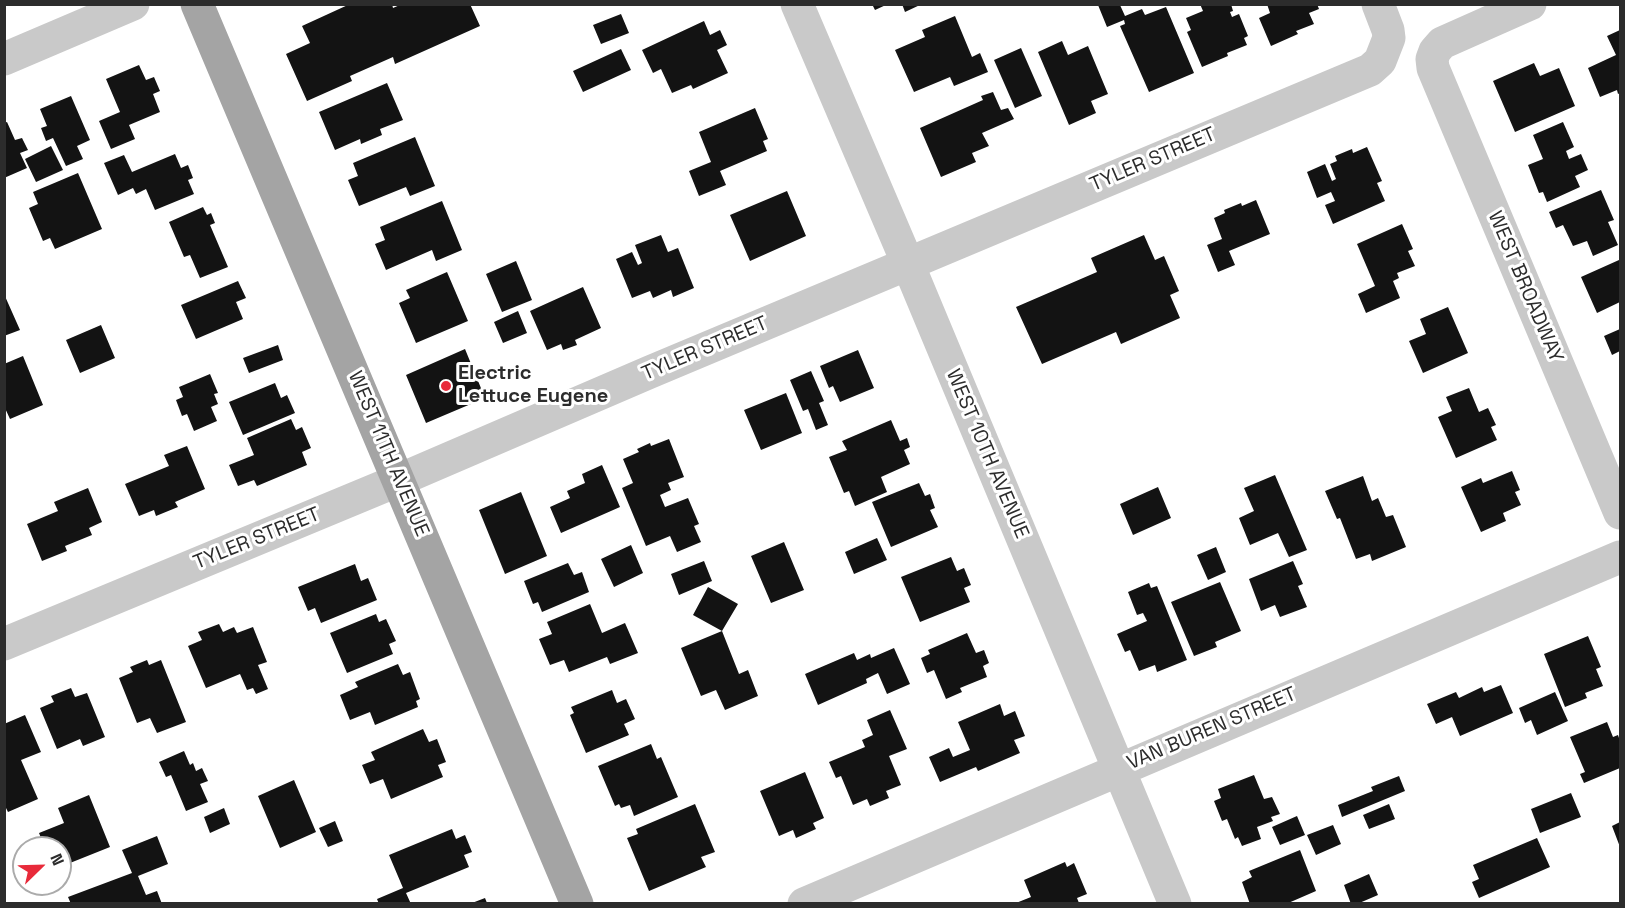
<!DOCTYPE html>
<html>
<head>
<meta charset="utf-8">
<style>
	body { margin:0 }
	#map { position:relative; width:1625px; height:908px; overflow:hidden; background:#fff; font-family:"Space Grotesk",sans-serif }
	canvas { display:block }
	.frame { position:absolute; inset:0; border:6px solid #2c2c2c; pointer-events:none }
	.north { position:absolute; left:12px; top:836px; width:60px; height:60px; box-sizing:border-box; background:#fff; border:2px solid #ababab; border-radius:50%; rotate:67deg; font-size:16px; font-weight:700; line-height:24px; text-align:center; color:#2c2c2c }
	.north::after { content:''; display:block; margin:auto; width:21px; height:27px; background:#e82a3a; clip-path:polygon(50% 0,100% 100%,50% 72%,0 100%) }
</style>
</head>
<body>
<div id="map">
<canvas width="1625" height="908"></canvas>
<div class="frame"></div>
<div class="north">N</div>
</div>
<script>
const context = document.querySelector('canvas').getContext('2d');
context.lineJoin = 'round';
function fillPath(path, color) {
  context.fillStyle = color;
  context.fill(path, 'evenodd');
}
function shape(rows) {
  const path = new Path2D();
  for (const r of rows) {
    path.moveTo(r[0], r[1]);
    for (let i = 2; i < r.length; i += 2) path.lineTo(r[i], r[i + 1]);
  }
  return path;
}
function strokePath(path, color, width, dash) {
  context.strokeStyle = color;
  context.lineWidth = width;
  context.lineCap = dash ? 'butt' : 'round';
  context.setLineDash(dash || []);
  context.stroke(path);
}
function label(font, color, halo, rows, align = 'center') {
  context.font = font + ' "Space Grotesk",sans-serif';
  context.lineWidth = 6;
  context.setLineDash([]);
  context.textBaseline = 'middle';
  context.strokeStyle = halo;
  context.fillStyle = color;
  for (const [text, x, y, turn = 0] of rows) {
    context.save();
    context.translate(x, y);
    context.rotate((+turn || 0) * Math.PI / 180);
    context.textAlign = isNaN(turn) ? turn : align;
    if (halo) context.strokeText(text, 0, 0);
    context.fillText(text, 0, 0);
    context.restore();
  }
}
const building = shape([
	[350,4,392,4,393,8,402,4,470,4,480,26,395,64,393,57,350,76,352,81,307,101,286,54,310,43,302,26],
	[872,4,888,4,875,10],
	[902,4,922,4,905,12],
	[1200,4,1231,4,1233,11,1230,12,1232,17,1239,14,1248,36,1244,38,1247,45,1227,53,1228,56,1202,67,1187,32,1191,30,1186,18,1203,11],
	[1267,4,1317,4,1319,9,1309,13,1314,24,1296,31,1298,34,1271,46,1259,18,1270,13],
	[1098,5,1120,5,1125,16,1142,9,1145,15,1166,7,1194,73,1149,92,1120,26,1125,24,1124,20,1107,27],
	[621,14,629,33,601,44,593,25],
	[955,16,972,57,980,53,988,72,954,86,950,77,914,92,895,50,925,37,922,30],
	[704,21,710,35,720,30,727,45,717,50,728,73,693,89,691,85,672,93,661,69,653,73,642,50],
	[1620,30,1620,93,1618,94,1617,90,1600,97,1588,68,1616,55,1607,36],
	[1062,41,1068,55,1088,46,1108,94,1091,101,1096,113,1069,125,1038,52],
	[1021,48,1042,96,1015,108,994,60],
	[621,49,631,70,583,92,573,71],
	[1534,63,1540,76,1559,68,1575,106,1515,132,1493,81],
	[139,65,146,80,154,77,160,91,153,94,160,112,129,125,135,139,111,149,99,121,120,112,106,79],
	[387,83,403,120,380,129,382,135,361,144,360,139,335,150,319,112],
	[993,92,1001,110,1008,108,1014,119,982,133,989,146,972,153,976,162,941,177,920,128,983,100,981,96],
	[71,96,90,140,77,146,83,159,66,166,53,138,46,141,41,128,47,126,40,109],
	[755,108,768,139,763,141,767,151,720,171,726,185,699,196,689,171,711,162,699,132],
	[7,122,15,140,22,138,28,150,20,153,27,168,4,178,4,123],
	[1563,122,1574,147,1566,151,1569,159,1581,154,1588,170,1575,176,1580,187,1547,202,1543,192,1539,193,1528,165,1543,159,1533,135],
	[415,137,435,186,410,196,406,187,359,206,348,180,358,176,353,163],
	[51,146,63,170,36,182,25,159],
	[1367,147,1382,181,1377,183,1385,201,1333,224,1325,205,1335,201,1331,192,1317,198,1307,172,1325,164,1332,181,1336,179,1330,164,1337,161,1335,156,1352,149,1353,153],
	[175,154,181,168,188,165,193,178,188,180,194,194,155,210,146,189,136,194,133,188,118,195,104,163,124,155,132,172],
	[78,173,102,229,55,249,50,238,43,241,29,208,38,204,33,192],
	[1601,190,1614,220,1608,222,1618,245,1593,256,1587,241,1573,246,1563,225,1556,228,1549,212],
	[787,191,806,236,750,261,730,215],
	[1256,200,1270,234,1229,251,1235,265,1218,272,1207,245,1222,239,1214,218,1225,213,1224,210,1241,203,1242,206],
	[442,201,462,250,436,261,432,250,386,270,375,244,385,240,380,227],
	[203,207,207,215,211,213,215,223,210,225,228,267,200,278,190,255,184,257,169,222],
	[1402,224,1413,249,1408,251,1415,266,1397,273,1399,278,1393,281,1400,298,1366,313,1358,294,1375,286,1357,244],
	[661,235,668,252,678,248,694,288,673,297,671,290,653,298,650,291,632,298,616,259,632,252,638,265,642,263,635,245],
	[1144,235,1155,260,1164,256,1179,291,1170,295,1180,318,1121,344,1116,332,1042,364,1016,307,1097,272,1091,258],
	[1619,260,1620,264,1620,302,1597,313,1581,277],
	[516,261,532,300,502,312,486,274],
	[447,272,468,321,416,343,399,303,410,298,406,290],
	[238,281,246,298,236,302,243,319,196,339,181,305],
	[583,287,601,328,575,340,577,345,563,350,561,344,547,350,530,311],
	[4,294,20,330,4,336],
	[1448,307,1468,353,1423,373,1409,341,1426,334,1420,319],
	[518,311,527,333,503,343,494,322],
	[101,325,115,358,80,373,66,340],
	[1620,329,1620,351,1612,355,1604,336],
	[278,345,283,360,249,373,243,358],
	[465,349,485,398,426,423,406,375],
	[858,350,874,388,840,402,833,386,829,388,820,366],
	[23,356,43,405,10,419,4,406,4,364],
	[811,371,824,401,819,403,828,425,816,430,808,409,803,411,790,380],
	[210,374,218,393,214,394,218,404,211,407,217,421,194,431,187,414,182,416,176,400,183,397,179,387],
	[275,383,281,398,287,395,295,413,243,435,229,402],
	[1469,388,1479,412,1488,408,1496,425,1491,427,1497,440,1456,458,1438,417,1452,411,1446,397],
	[786,393,802,433,761,450,744,410],
	[291,419,296,430,302,427,311,448,302,452,307,465,257,486,254,480,238,486,229,465,254,455,247,438],
	[891,420,900,441,907,438,910,447,904,450,910,464,881,477,887,492,855,506,849,491,844,493,829,457,847,450,842,441],
	[669,439,684,477,668,483,671,490,660,495,665,507,688,498,699,524,694,526,701,542,677,552,670,536,646,546,622,488,633,483,623,459,639,452,637,449,650,443,651,446],
	[187,446,205,489,175,502,178,507,156,516,154,510,139,516,125,484,169,466,164,455],
	[602,465,620,507,561,533,550,507,570,498,567,491,585,483,582,474],
	[1512,471,1520,490,1515,492,1521,505,1503,513,1506,521,1481,532,1461,487,1481,478,1483,483],
	[1275,475,1307,550,1289,557,1278,533,1250,545,1239,518,1254,511,1244,488],
	[1363,476,1372,501,1378,498,1386,517,1393,515,1406,547,1372,561,1370,554,1356,559,1340,518,1337,519,1325,491],
	[919,483,925,496,930,494,935,508,930,510,938,527,891,547,872,502],
	[1158,487,1171,518,1133,535,1120,504],
	[88,488,102,522,89,528,92,535,65,546,67,551,42,561,27,524,58,511,54,502],
	[521,492,547,556,505,574,479,510],
	[877,538,887,560,854,574,845,552],
	[784,542,804,590,771,603,751,556],
	[631,545,643,573,614,587,601,559],
	[1216,547,1226,572,1208,580,1197,555],
	[951,557,957,571,964,568,971,585,964,588,970,602,920,622,901,577],
	[704,561,712,581,679,595,671,574],
	[1293,561,1303,584,1298,586,1307,607,1280,617,1275,605,1261,611,1249,579],
	[568,563,574,575,582,572,589,592,542,612,538,602,533,604,524,581],
	[355,564,361,581,368,578,377,600,321,623,315,608,308,611,298,587],
	[1220,582,1241,631,1215,642,1217,647,1194,656,1171,602],
	[1149,583,1151,588,1157,586,1187,660,1157,672,1155,665,1139,671,1130,650,1125,652,1117,634,1147,621,1143,613,1137,615,1128,592],
	[708,587,738,604,722,631,693,615],
	[590,604,602,633,625,623,638,653,610,664,607,657,569,672,564,660,550,665,539,639,552,634,547,622],
	[376,614,379,622,386,619,396,641,389,644,393,654,347,673,330,633],
	[219,624,223,632,234,627,237,633,253,627,267,662,258,665,268,689,256,694,253,688,247,690,240,674,206,688,188,646,202,640,198,632],
	[722,631,739,674,748,670,758,696,725,710,716,690,701,696,681,648],
	[967,633,976,653,984,650,989,663,983,666,987,677,960,688,962,692,946,699,934,670,927,673,921,658,930,654,928,650],
	[1588,636,1601,667,1596,669,1603,686,1585,693,1587,698,1565,707,1544,654],
	[894,648,910,684,887,694,878,673,866,679,867,683,818,705,805,674,854,653,857,660,870,654,871,658],
	[147,660,149,665,161,660,186,722,157,733,150,718,137,723,119,678,133,672,130,667],
	[398,664,403,675,410,672,420,699,416,701,418,707,375,725,370,712,350,720,340,695,358,687,355,682],
	[1501,685,1513,713,1460,736,1452,717,1436,724,1427,704,1456,692,1459,698,1482,687,1484,692],
	[71,688,75,697,87,693,105,737,83,746,80,739,57,749,40,708,54,702,51,696],
	[612,690,617,703,626,699,635,719,624,724,629,735,586,753,570,715,574,713,571,707],
	[1555,692,1568,721,1537,735,1531,720,1525,723,1519,708],
	[1000,704,1004,716,1015,711,1025,736,1014,740,1020,753,978,771,976,767,940,782,929,757,949,748,953,757,970,750,958,722],
	[890,710,907,749,889,756,901,785,886,791,889,798,870,806,867,799,853,805,841,776,836,778,829,762,865,747,862,740,873,735,867,720],
	[25,715,41,752,21,760,38,799,8,812,4,804,4,724],
	[1607,722,1613,737,1618,735,1620,741,1620,768,1584,783,1580,774,1585,772,1570,737],
	[423,729,429,742,437,739,446,762,438,765,443,777,391,799,383,779,370,784,362,765,375,760,371,752],
	[651,744,657,759,661,757,678,797,634,816,630,805,621,808,619,804,615,806,598,766],
	[184,751,190,765,193,763,196,771,202,768,208,781,200,784,208,802,186,811,171,775,166,777,159,762],
	[805,772,824,818,813,823,816,829,796,838,793,830,779,836,760,791],
	[1254,775,1264,799,1272,797,1280,814,1271,817,1273,821,1257,827,1261,839,1242,846,1238,837,1235,839,1227,819,1222,821,1214,801,1221,798,1218,789],
	[1399,776,1405,791,1342,817,1338,805,1373,791,1371,787],
	[294,780,316,832,280,848,258,796],
	[1571,793,1581,817,1540,833,1531,809],
	[89,795,110,847,60,867,60,848,45,848,39,833,64,823,58,808],
	[695,804,715,852,701,857,706,867,649,891,627,838,638,834,636,829],
	[1389,804,1395,819,1369,829,1363,815],
	[224,808,230,824,210,833,204,817],
	[1297,816,1305,835,1280,845,1272,827],
	[335,821,343,841,328,847,319,828],
	[1620,822,1620,847,1612,826],
	[1333,825,1341,844,1316,855,1307,835],
	[452,829,456,839,465,835,472,852,464,855,469,867,406,893,411,904,379,904,377,899,403,888,389,855],
	[157,836,168,864,138,876,146,895,157,891,162,904,71,904,68,897,132,873,122,850],
	[1537,838,1550,867,1479,898,1472,882,1479,879,1473,865],
	[1300,850,1316,891,1286,904,1250,904,1242,882,1252,877,1249,871],
	[1065,862,1067,867,1074,863,1087,894,1077,898,1079,903,1016,903,1031,897,1024,880],
	[1369,874,1378,895,1357,904,1351,904,1344,885],
	[485,898,487,903,472,903]
]);
const minor = shape([
	[797,4,908,264,1175,904],
	[1530,4,1442,43,1435,51,1432,59,1433,68,1620,513],
	[4,59,133,4],
	[4,644,399,480,650,372,1370,70,1380,61,1389,38,1388,30,1378,4],
	[804,904,1620,557]
]);
const major = shape([
	[197,4,577,904]
]);
const markers = [
	[446,386,6,"#e82a3a"]
];
const streetNames = [
	["TYLER STREET",1153,160,-23],
	["WEST BROADWAY",1525,287,67],
	["TYLER STREET",705,349,-23],
	["WEST 11TH AVENUE",388,454,67],
	["WEST 10TH AVENUE",987,454,67],
	["TYLER STREET",257,539,-22],
	["VAN BUREN STREET",1212,729,-23]
];
const poiNames = [
	["Electric",458,374],
	["Lettuce Eugene",458,397]
];
fillPath(building, '#131313');
strokePath(minor, '#c9c9c9', 33);
strokePath(major, '#a4a4a4', 33);
for (const [x, y, r, color] of markers) {
  const dot = new Path2D();
  dot.arc(x, y, r, 0, 2 * Math.PI);
  context.fillStyle = color;
  context.fill(dot);
  strokePath(dot, '#fff', 2);
}
label('20px', '#2c2c2c', '#fff', streetNames);
label('bold 20px', '#2c2c2c', '#fff', poiNames, 'left');
</script>
</body>
</html>
